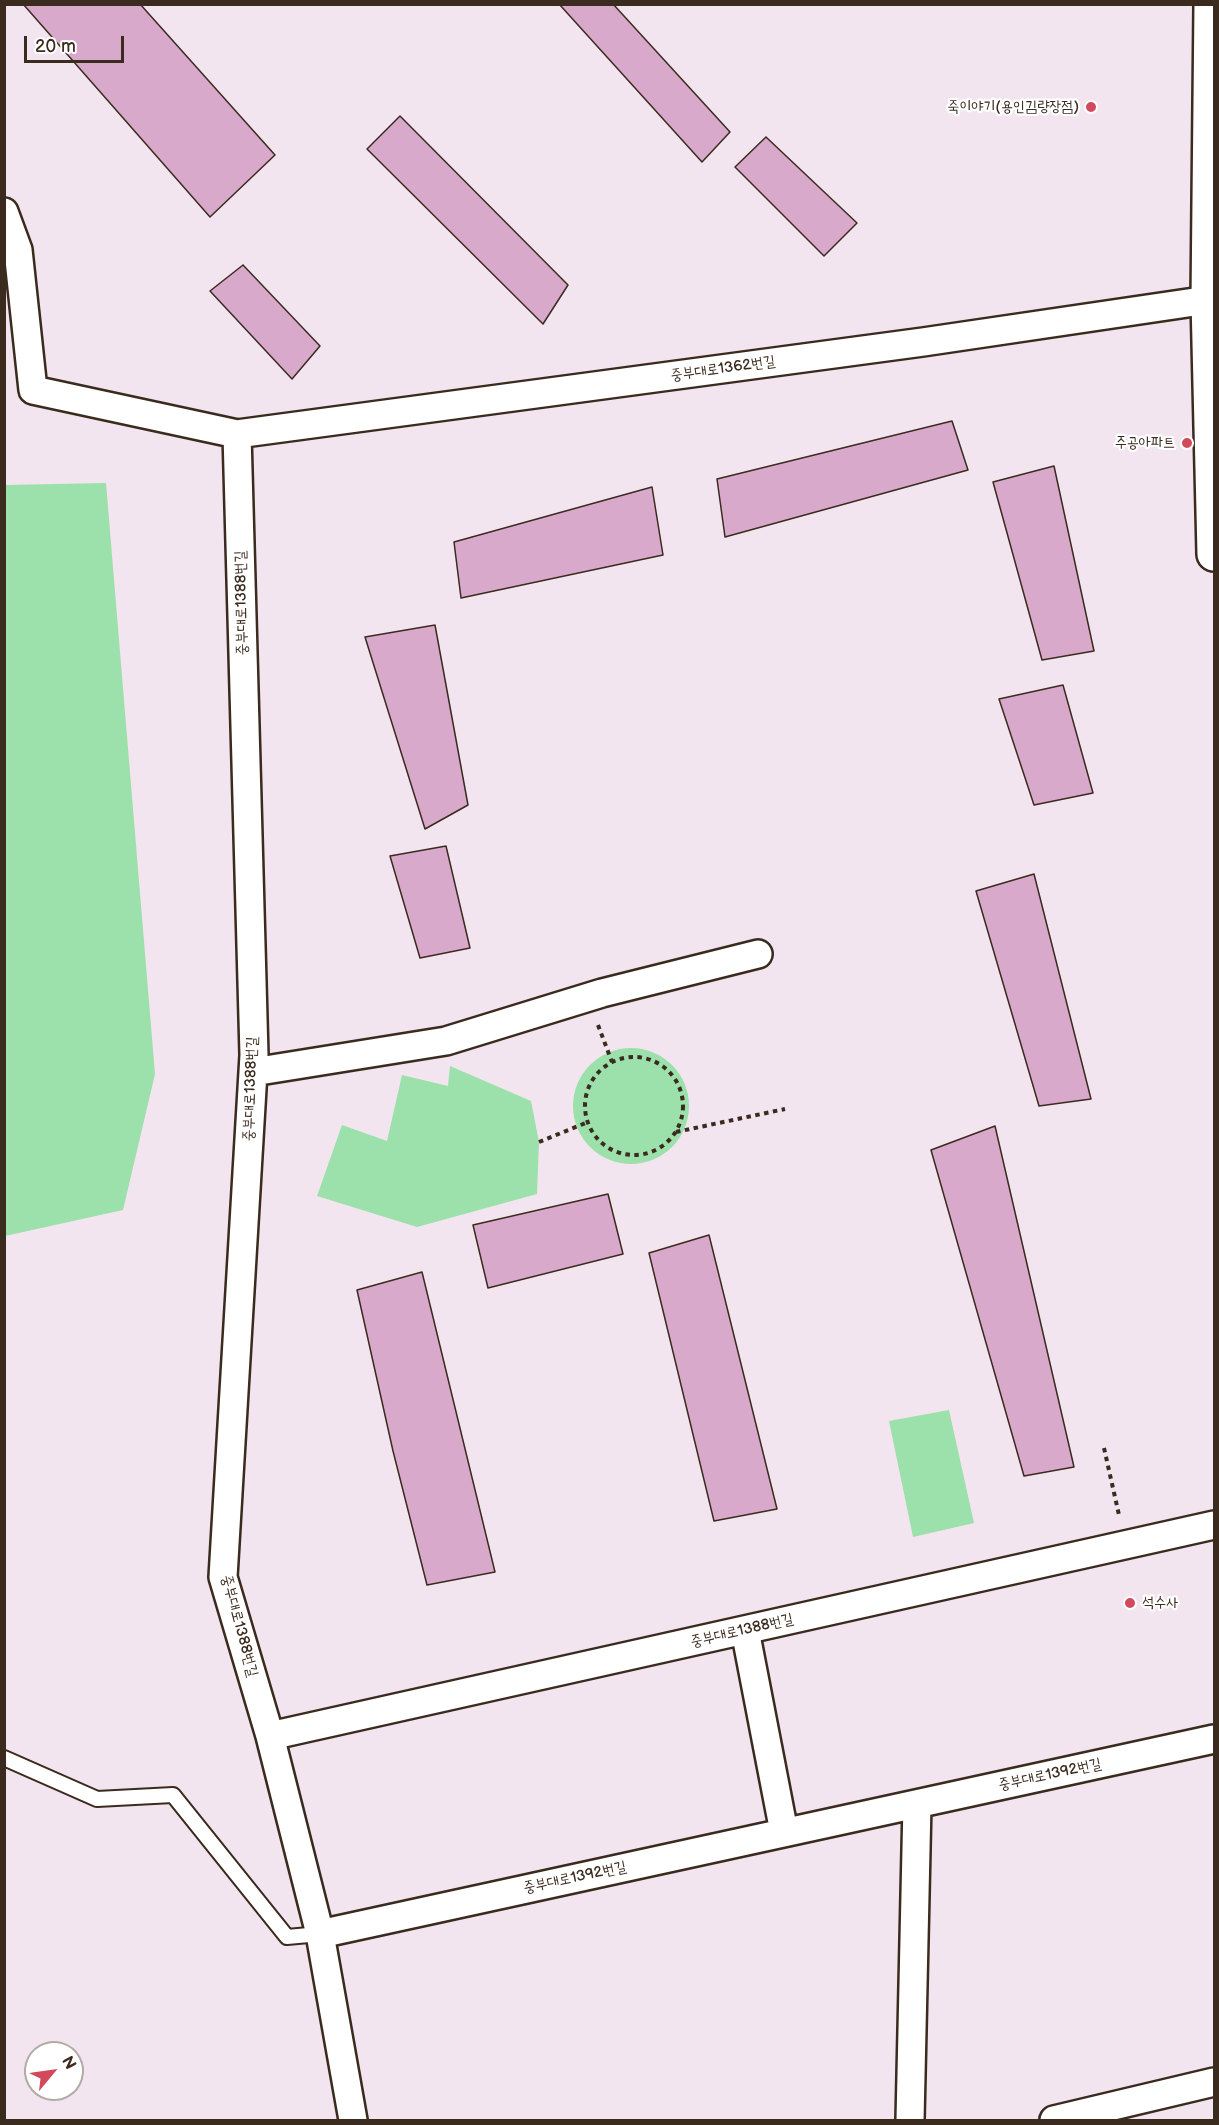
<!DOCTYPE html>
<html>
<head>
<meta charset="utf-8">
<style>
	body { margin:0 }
	#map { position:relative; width:1219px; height:2125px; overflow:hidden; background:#f3e5ef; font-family:"Balsamiq Sans",sans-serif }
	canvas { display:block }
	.frame { position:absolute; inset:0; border:6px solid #3b2a1e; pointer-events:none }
	.north { position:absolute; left:24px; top:2041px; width:60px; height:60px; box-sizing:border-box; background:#fff; border:2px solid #b1aaa5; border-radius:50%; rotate:61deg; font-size:16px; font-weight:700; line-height:24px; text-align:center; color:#3b2a1e }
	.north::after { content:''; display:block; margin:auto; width:21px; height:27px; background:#d1495b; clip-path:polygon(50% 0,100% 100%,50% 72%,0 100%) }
	.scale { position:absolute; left:24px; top:36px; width:100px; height:27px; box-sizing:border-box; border:3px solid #3b2a1e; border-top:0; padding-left:8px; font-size:18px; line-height:21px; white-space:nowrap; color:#3b2a1e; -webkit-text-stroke:4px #fff; paint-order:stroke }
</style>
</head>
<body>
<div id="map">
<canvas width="1219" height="2125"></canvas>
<div class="frame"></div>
<div class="north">N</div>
<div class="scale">20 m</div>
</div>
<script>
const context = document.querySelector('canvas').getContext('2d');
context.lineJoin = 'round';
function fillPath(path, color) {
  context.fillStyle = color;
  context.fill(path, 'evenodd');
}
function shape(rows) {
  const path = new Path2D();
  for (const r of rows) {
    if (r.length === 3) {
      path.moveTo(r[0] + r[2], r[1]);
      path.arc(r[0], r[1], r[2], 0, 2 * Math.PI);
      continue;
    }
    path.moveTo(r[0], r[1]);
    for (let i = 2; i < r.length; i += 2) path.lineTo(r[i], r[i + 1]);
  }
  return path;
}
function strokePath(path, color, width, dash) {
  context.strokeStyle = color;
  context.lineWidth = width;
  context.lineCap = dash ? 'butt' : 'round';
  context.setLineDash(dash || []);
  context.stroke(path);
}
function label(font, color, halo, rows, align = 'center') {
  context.font = font + ' "Balsamiq Sans","Poor Story",sans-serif';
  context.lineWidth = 4.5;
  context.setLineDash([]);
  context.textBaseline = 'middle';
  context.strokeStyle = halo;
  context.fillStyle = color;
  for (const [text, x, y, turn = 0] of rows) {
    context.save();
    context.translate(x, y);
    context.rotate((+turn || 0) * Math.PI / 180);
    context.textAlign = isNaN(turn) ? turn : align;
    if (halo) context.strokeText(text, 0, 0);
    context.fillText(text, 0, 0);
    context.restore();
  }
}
const green = shape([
	[106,483,155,1074,123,1210,5,1236,5,485],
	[631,1106,58],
	[450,1066,531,1101,539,1142,537,1194,417,1227,317,1196,342,1125,387,1141,402,1075,448,1086],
	[949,1410,974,1523,913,1537,889,1421]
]);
const building = shape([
	[23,4,140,4,275,155,210,217,23,4],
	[559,4,613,4,730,132,702,162,559,4],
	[400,116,568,285,543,324,367,149,400,116],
	[766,137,857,223,824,256,735,167,766,137],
	[243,265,320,346,292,379,210,291,243,265],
	[952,421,968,470,725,537,717,479,952,421],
	[1054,466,1094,651,1042,660,993,482,1054,466],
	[652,487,663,555,461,598,454,542,652,487],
	[435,625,468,805,425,829,365,637,435,625],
	[1063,685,1093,793,1034,805,999,699,1063,685],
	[446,846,470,948,420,958,390,856,446,846],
	[1034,874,1091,1099,1039,1106,976,891,1034,874],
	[995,1126,1074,1467,1024,1476,931,1150,995,1126],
	[608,1194,623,1254,488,1288,473,1225,608,1194],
	[709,1235,777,1509,714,1521,649,1253,709,1235],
	[422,1272,495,1572,427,1585,393,1451,357,1290,422,1272]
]);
const path = shape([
	[598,1025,612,1062],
	[634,1106,49],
	[676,1132,785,1109],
	[539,1142,588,1122],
	[1104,1448,1119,1515]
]);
const lane = shape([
	[4,1758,97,1799,173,1795,287,1937,320,1934]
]);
const street = shape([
	[4,212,18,250,33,390,237,434,923,342,1208,300],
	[237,434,254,1055,223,1577,270,1736,320,1934,353,2120],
	[253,1072,446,1041,602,993,758,954],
	[745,1630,784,1832],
	[270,1736,1214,1525],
	[320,1934,1214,1739],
	[910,2120,917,1804],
	[1054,2120,1214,2082]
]);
const primary = shape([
	[1211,4,1208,300,1214,554]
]);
const markers = [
	[1091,107,6,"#d1495b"],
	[1187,443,6,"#d1495b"],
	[1130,1603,6,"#d1495b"]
];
const poiNames = [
	["죽이야기(용인김량장점)",1079,107],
	["주공아파트",1175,443],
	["석수사",1142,1603,"left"]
];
const streetNames = [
	["중부대로1362번길",723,369,-8],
	["중부대로1388번길",242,603,-91],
	["중부대로1388번길",251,1089,-88],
	["중부대로1388번길",239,1626,75],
	["중부대로1388번길",742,1631,-13],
	["중부대로1392번길",1050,1775,-12],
	["중부대로1392번길",575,1878,-12]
];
fillPath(green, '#9ce0ab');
fillPath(building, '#d8a9ca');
strokePath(building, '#3b2a1e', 1.5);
strokePath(lane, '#3b2a1e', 18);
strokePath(street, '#3b2a1e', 32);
strokePath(primary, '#3b2a1e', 38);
strokePath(path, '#3b2a1e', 4, [4.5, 4.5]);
strokePath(lane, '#fff', 14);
strokePath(street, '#fff', 27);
strokePath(primary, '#fff', 33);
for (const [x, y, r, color] of markers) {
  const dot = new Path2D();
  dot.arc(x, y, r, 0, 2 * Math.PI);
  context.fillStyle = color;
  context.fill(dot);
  strokePath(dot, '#fff', 2);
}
label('15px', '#3b2a1e', '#fff', poiNames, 'right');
label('15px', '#3b2a1e', '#fff', streetNames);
</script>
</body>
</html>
